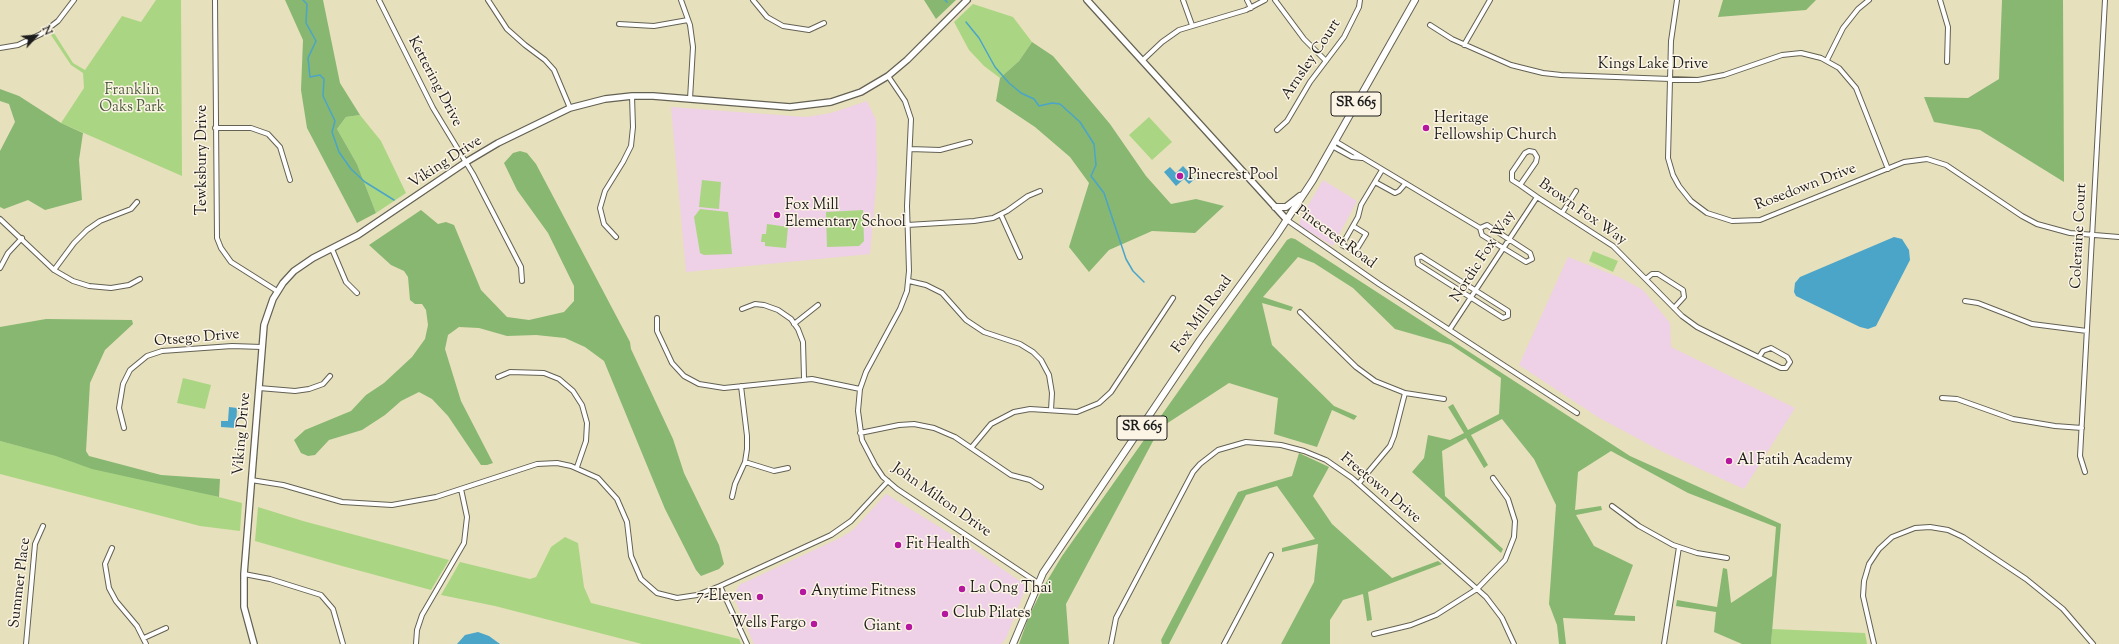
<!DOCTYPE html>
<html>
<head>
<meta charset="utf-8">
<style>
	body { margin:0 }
	#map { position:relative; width:2119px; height:644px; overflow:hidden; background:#e7e0bc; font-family:"Sorts Mill Goudy",serif }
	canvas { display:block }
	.north { position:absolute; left:16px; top:16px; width:40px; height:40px; -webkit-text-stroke:3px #fcf5e5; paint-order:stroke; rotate:64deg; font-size:11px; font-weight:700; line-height:16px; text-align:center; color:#1c1c1c }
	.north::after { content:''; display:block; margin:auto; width:14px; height:18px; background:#1c1c1c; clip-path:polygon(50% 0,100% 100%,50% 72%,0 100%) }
</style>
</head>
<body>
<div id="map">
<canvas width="2119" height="644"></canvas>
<div class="north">N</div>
</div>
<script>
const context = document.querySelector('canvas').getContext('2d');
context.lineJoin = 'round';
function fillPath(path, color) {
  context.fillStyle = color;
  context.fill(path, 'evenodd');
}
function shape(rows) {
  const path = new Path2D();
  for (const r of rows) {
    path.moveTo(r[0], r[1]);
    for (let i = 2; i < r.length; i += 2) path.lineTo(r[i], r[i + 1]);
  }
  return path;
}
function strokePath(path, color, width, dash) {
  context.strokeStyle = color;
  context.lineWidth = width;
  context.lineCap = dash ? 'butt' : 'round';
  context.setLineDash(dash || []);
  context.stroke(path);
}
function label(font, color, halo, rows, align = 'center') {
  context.font = font + ' "Sorts Mill Goudy",serif';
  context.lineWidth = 3;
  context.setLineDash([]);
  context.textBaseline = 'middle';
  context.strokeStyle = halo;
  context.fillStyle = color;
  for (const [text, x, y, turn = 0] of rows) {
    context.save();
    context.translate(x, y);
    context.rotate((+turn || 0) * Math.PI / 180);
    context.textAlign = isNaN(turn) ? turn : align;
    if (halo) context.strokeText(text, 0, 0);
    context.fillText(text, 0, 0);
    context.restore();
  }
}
const built = shape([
	[867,101,876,120,877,175,870,254,686,272,671,107,806,117,831,113],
	[1323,180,1357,201,1333,246,1303,228,1300,225,1300,219],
	[1568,257,1621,278,1643,290,1670,323,1671,347,1795,408,1744,489,1661,451,1598,417,1519,365],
	[886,494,959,539,1024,584,1025,590,1006,638,1001,644,754,644,735,600,734,595,739,585,840,538,853,530]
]);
const green = shape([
	[156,0,181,0,182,176,61,123,84,88,83,73,71,65,51,35,54,33,73,63,85,70,122,16,141,22],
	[973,4,1013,17,1032,42,1019,61,1000,78,984,66,969,50,954,22],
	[360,115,381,141,406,193,376,213,357,164,337,129,346,117],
	[1149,117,1172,142,1152,160,1129,135],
	[702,180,721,182,719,209,699,207],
	[700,209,728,212,732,254,704,255,700,253,694,217],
	[863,210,864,241,859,246,827,247,826,212],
	[767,224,788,227,786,248,765,246,765,242,761,242,762,234,766,234],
	[1593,251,1618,261,1613,272,1589,261],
	[183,378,211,385,205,409,177,403],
	[0,441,242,503,240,531,200,526,0,474],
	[258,507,303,521,449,560,431,590,342,566,255,541],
	[565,537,578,543,584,587,591,603,739,639,741,644,642,644,495,606,441,595,460,562,530,579,536,577,551,547],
	[1772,629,1865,633,1867,644,1771,644]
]);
const forest = shape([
	[285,0,323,0,340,83,360,115,346,117,337,129,357,164,376,213,357,223,307,128,301,90,303,40],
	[924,0,956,0,936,19],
	[1723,0,1816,0,1806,10,1718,17],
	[2002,0,2063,0,2064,182,1980,130,1934,122,1924,97,1968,98,1999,79],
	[1032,42,1053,56,1110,124,1146,176,1171,204,1196,199,1224,206,1195,233,1152,231,1109,250,1089,272,1069,247,1089,183,1070,157,1035,127,996,101,1000,78,1019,61],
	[0,89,19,96,61,123,83,133,79,160,82,200,45,210,28,200,4,209,0,207,0,151,15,122,9,104,0,101],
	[520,151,527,153,536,164,630,342,631,349,673,439,684,473,719,545,724,564,719,569,701,576,696,570,665,509,604,361,585,347,565,338,536,335,507,336,479,328,459,327,448,335,445,349,461,401,493,463,487,465,481,465,448,416,432,399,419,392,401,401,385,415,362,430,329,440,315,455,308,456,301,453,294,440,305,430,351,411,366,395,384,383,412,357,425,339,428,325,426,310,422,304,415,304,410,300,408,277,404,271,391,265,369,245,421,210,438,224,446,222,454,225,481,290,507,317,529,320,564,312,574,301,574,286,548,233,517,190,504,163,513,153],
	[1291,238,1295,239,1630,456,1781,524,1771,644,1742,644,1714,632,1716,612,1676,606,1677,600,1717,607,1723,568,1727,569,1731,603,1772,576,1776,527,1688,493,1611,451,1578,472,1575,510,1601,506,1602,510,1576,515,1594,546,1633,565,1614,615,1635,616,1635,621,1563,618,1566,644,1559,644,1557,625,1549,604,1556,505,1534,459,1502,419,1471,435,1488,465,1484,468,1466,438,1442,451,1445,496,1503,549,1501,553,1412,472,1424,458,1428,435,1450,440,1464,433,1448,407,1453,404,1468,430,1499,414,1501,378,1451,345,1395,329,1353,288,1314,263,1298,257,1263,297,1293,307,1291,311,1262,303,1272,345,1334,406,1357,416,1354,420,1332,410,1317,447,1274,434,1278,398,1229,383,1160,428,1066,604,1069,644,1019,644,1029,616,1044,586,1062,556,1209,348,1287,240],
	[46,319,132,320,133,324,105,350,90,383,86,451,89,456,161,475,220,479,219,497,92,469,56,456,0,441,0,327],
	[1299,453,1329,467,1313,496,1332,524,1392,578,1438,561,1442,564,1368,592,1372,620,1367,621,1363,594,1343,600,1330,620,1330,644,1281,644,1314,582,1318,544,1282,552,1282,548,1315,539,1277,486,1246,495,1169,644,1162,644,1161,640,1238,492,1292,476]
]);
const water = shape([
	[1183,166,1195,179,1189,184,1184,179,1176,186,1164,172,1170,167,1176,173],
	[1894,237,1902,239,1909,250,1910,260,1876,326,1868,329,1860,327,1796,296,1794,292,1795,283,1800,277],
	[229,407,237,408,236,428,221,427,221,421,228,421],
	[478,632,489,636,500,644,457,644,465,635]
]);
const stream = shape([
	[303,0,307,4,306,23,316,41,308,58,310,77,320,75,324,79,323,96,335,121,332,132,339,152,351,169,365,182,394,200],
	[945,0,947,2],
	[966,22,979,38,995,67,1009,83,1021,93,1034,99,1039,106,1052,103,1060,104,1080,122,1094,144,1096,165,1091,176,1104,193,1126,259,1133,271,1144,282]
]);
const street = shape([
	[215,0,217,238,221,248,231,262,277,291],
	[379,0,433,108,473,174,521,267,522,281],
	[488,0,507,29,525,45,545,60,554,70,570,108],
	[681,0,690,25,693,47,690,99],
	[753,0,767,17,783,26,809,30,824,23],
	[1183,0,1192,25],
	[1247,0,1251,8],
	[1275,0,1304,39,1326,61],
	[1677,0,1671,41,1668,158,1673,175,1679,186,1691,201,1707,213,1732,221,1760,220,1904,162,1927,159,1946,165,2022,216,2037,224,2070,233,2119,237],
	[1940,0,1948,27,1947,62],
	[619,24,654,26,688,20],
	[1430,25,1452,39,1511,65,1543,73,1561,75,1698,80,1724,75,1782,55,1801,53,1821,58,1839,68,1856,88,1888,169],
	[1464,45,1490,0],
	[0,48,18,45,41,34,58,21,74,0],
	[1143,60,1162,42,1179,30,1246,10,1265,0],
	[1827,60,1843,28,1858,9,1869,0],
	[888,76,905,101,911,119,907,206,909,271,907,291,900,309,866,372,860,389,858,411,862,440,875,465,883,477,897,489,1038,583],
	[215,128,251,128,268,134,280,147,290,180],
	[1277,130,1287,121,1310,82,1344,37,1359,7,1360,0],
	[1335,141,1480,228,1482,235,1526,262,1532,259,1530,253,1487,225,1480,228],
	[1332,146,1352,157,1362,158],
	[910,149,940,150,970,142],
	[1375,182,1395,193,1399,191,1405,184],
	[1520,185,1536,162,1537,157,1534,152,1529,151,1525,153,1512,172,1512,180,1520,185,1537,197,1613,246,1682,316,1697,327,1713,335,1781,368,1786,368,1790,362,1787,357,1771,348,1763,351,1759,357],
	[1562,213,1576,191],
	[1001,215,1020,257],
	[0,219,54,270,73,281,89,286,111,288,129,285,140,279],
	[1287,220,1379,284,1577,413],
	[907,225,974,221,993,218,1007,211,1028,196,1040,191],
	[1353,226,1366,234,1355,252,1342,245,1358,217,1361,205,1382,170],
	[616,237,604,224,600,208,605,191,623,162,631,146,633,127,632,96],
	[332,249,346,282,357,293],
	[1421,256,1508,311,1508,316,1503,318,1418,264,1417,258,1421,256],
	[0,268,8,253,22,238],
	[54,270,74,243,87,230,100,221,131,209,137,202],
	[1646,279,1652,274,1658,274,1683,290,1684,297,1674,308],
	[909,281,926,285,942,293,966,320,984,332,1020,344,1033,352,1041,360,1049,375,1052,393,1051,410],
	[1965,301,1978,303,2032,324,2087,331],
	[742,309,755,304,764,305,778,310,791,319,798,329,803,342,804,378],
	[1300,312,1356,367,1375,381,1405,393,1444,399],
	[657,318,657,331,672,363,684,376,699,384,724,388,812,379,860,389],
	[794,324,818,305],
	[1450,329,1537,197],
	[498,377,510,372,544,373,559,379,573,391,582,405,587,423,586,441,577,467],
	[259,388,295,391,309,389,323,384,330,376],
	[1942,398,1957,399,2013,419,2055,426,2082,428],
	[124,428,119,408,123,384,130,370,147,356,162,351,232,346,262,347],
	[860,433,899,425,914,424,934,428,955,437,1011,475,1030,480,1041,487],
	[971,448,991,424,1014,412,1030,409,1077,412,1099,403,1111,392,1173,298],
	[745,462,774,471,788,468],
	[2085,472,2080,456,2105,0],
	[251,480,283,485,342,502,392,505,436,497,537,464,557,463,571,466,598,478,617,499,627,522,631,556,641,579,657,593,677,598,697,595,720,586,831,535,851,521,888,481],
	[1359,483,1390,446,1394,436,1405,393],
	[732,497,735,484,745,462,747,449,747,436,741,386],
	[1612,506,1639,526,1673,545,1697,553,1727,558],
	[112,548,105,564,109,588,116,601,137,626,146,644],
	[244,574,270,579,321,595,333,609,343,644],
	[720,586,747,644],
	[1374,634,1411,625,1436,615,1477,589,1505,560,1514,537,1515,521,1508,499,1493,478],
	[144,638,166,628],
	[26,644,35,544,43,526],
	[416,644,417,630,422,615,464,543,467,517,461,489],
	[1111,644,1116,618,1193,472,1200,464,1218,450,1246,442,1281,445,1304,451,1326,460,1352,478,1486,597,1502,618,1514,644],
	[1224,644,1271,555],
	[1664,644,1679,547],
	[1874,644,1863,596,1864,581,1869,564,1879,549,1892,537,1915,528,1930,527,1948,530,1963,537,2026,579,2063,609,2093,644]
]);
const secondary = shape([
	[1087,0,1287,220],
	[254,644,244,607,244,574,264,325,273,299,283,283,294,271,313,258,358,235,466,162,498,143,570,108,605,99,632,96,653,96,790,107,831,102,861,92,888,76,907,60,967,0]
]);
const primary = shape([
	[1275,207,1286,207,1300,196],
	[1013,644,1043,573,1200,340,1276,236,1313,180,1415,0]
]);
const markers = [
	[1426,128,4,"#b5179e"],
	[1180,176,4,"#b5179e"],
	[777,215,4,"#b5179e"],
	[1729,461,4,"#b5179e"],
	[898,545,4,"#b5179e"],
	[962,589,4,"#b5179e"],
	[803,592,4,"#b5179e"],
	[760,597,4,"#b5179e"],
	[945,614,4,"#b5179e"],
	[814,624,4,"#b5179e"],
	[909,627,4,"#b5179e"]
];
const shields = [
	[1356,104,50],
	[1142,428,50]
];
const shieldNames = [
	["SR 665",1356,104],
	["SR 665",1142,428]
];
const streetNames = [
	["Arnsley Court",1312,60,-56],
	["Kings Lake Drive",1653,65],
	["Kettering Drive",434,82,62],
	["Tewksbury Drive",203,160,-90],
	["Viking Drive",446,163,-33],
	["Rosedown Drive",1806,188,-21],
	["Brown Fox Way",1582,213,35],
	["Coleraine Court",2080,236,-87],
	["Pinecrest Road",1335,238,36],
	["Nordic Fox Way",1484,257,-57],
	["Fox Mill Road",1203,315,-54],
	["Otsego Drive",197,339,-5],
	["Viking Drive",243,434,-85],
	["Freetown Drive",1380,489,40],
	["John Milton Drive",941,501,35],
	["Summer Place",21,583,-83]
];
const parkNames = [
	["Franklin",132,91],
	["Oaks Park",132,108]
];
const poiNames = [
	["Heritage",1434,119],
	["Fellowship Church",1434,136],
	["Pinecrest Pool",1188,176],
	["Fox Mill",785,206],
	["Elementary School",785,223],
	["Al Fatih Academy",1737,461],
	["Fit Health",906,545],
	["La Ong Thai",970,589],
	["Anytime Fitness",811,592],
	["7-Eleven",752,597,"right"],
	["Club Pilates",953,614],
	["Wells Fargo",806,624,"right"],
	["Giant",901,627,"right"]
];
fillPath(built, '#eed0e7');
fillPath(green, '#aad683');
fillPath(forest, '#87b771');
fillPath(water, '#4ba5c8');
strokePath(stream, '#4ba5c8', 1.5);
strokePath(street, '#636154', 6);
strokePath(secondary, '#636154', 8);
strokePath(primary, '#636154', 8);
strokePath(street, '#fff', 4);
strokePath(secondary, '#fff', 5.5);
strokePath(primary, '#fff', 6);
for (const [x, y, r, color] of markers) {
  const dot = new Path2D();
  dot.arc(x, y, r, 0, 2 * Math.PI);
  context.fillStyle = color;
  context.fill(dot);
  strokePath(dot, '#fcf5e5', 1.5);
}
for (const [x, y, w] of shields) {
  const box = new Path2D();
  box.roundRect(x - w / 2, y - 12, w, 24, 3);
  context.fillStyle = '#fcf5e5';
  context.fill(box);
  strokePath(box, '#1c1c1c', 1);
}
label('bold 14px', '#1c1c1c', null, shieldNames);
label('15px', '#1c1c1c', '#fcf5e5', streetNames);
label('15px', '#4e5d40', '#fcf5e5', parkNames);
label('15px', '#1c1c1c', '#fcf5e5', poiNames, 'left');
</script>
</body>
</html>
